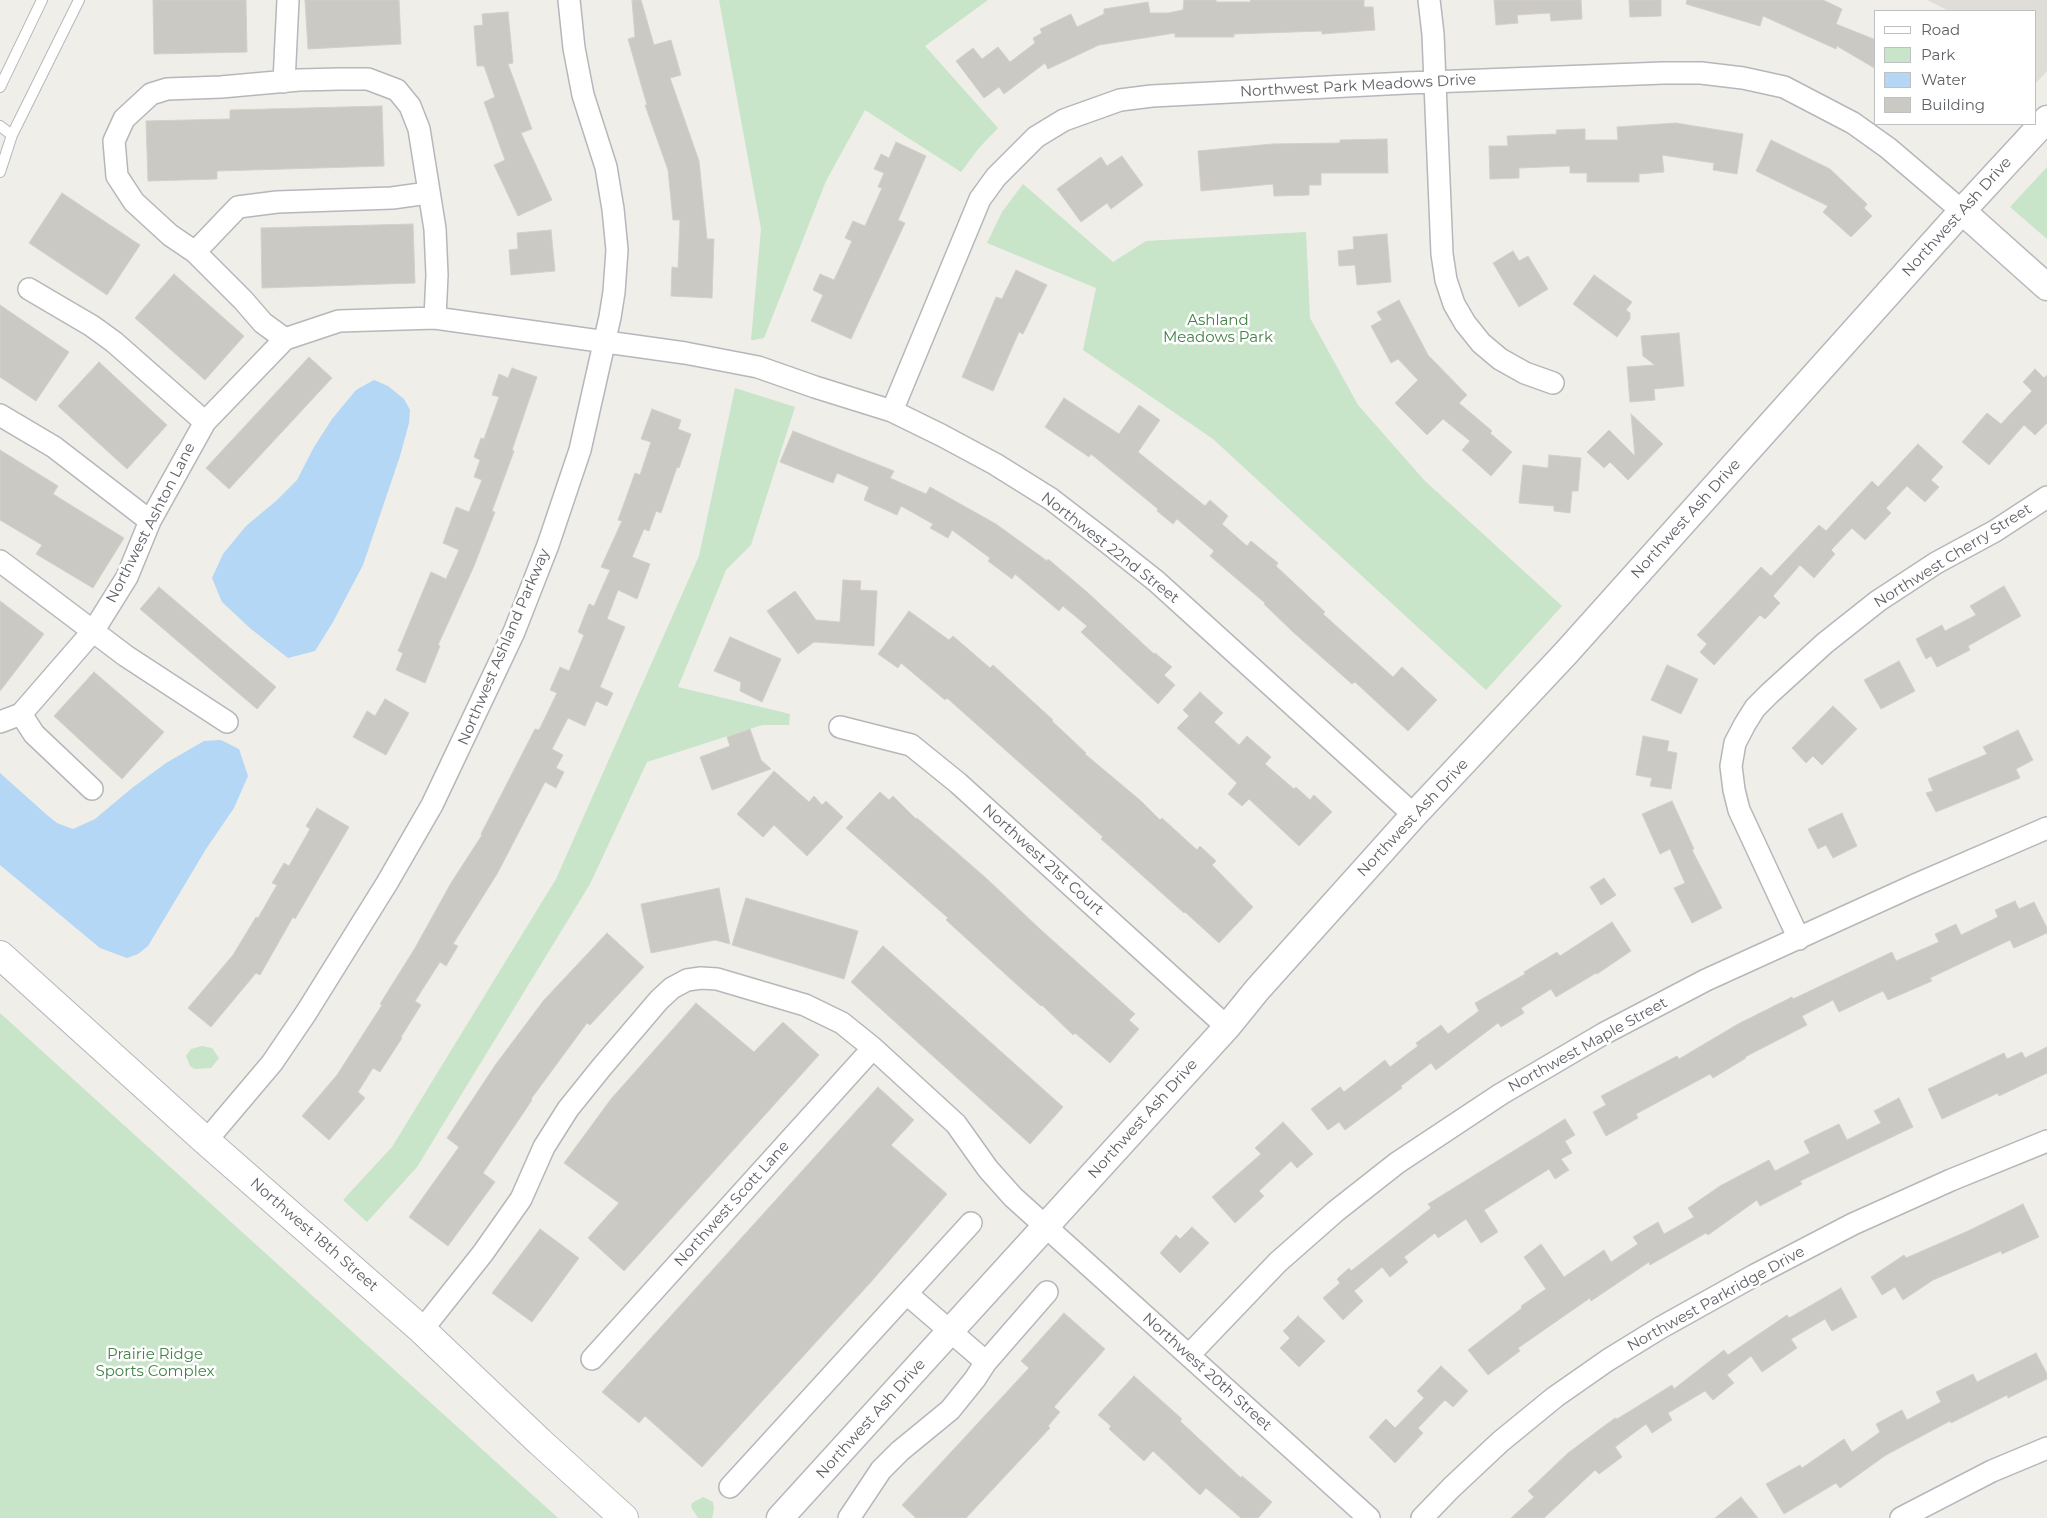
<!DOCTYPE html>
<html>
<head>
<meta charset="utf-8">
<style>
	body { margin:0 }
	#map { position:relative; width:2047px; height:1518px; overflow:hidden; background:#efeee8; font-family:Montserrat,sans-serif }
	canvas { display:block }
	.legend { position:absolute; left:1874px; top:10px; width:162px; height:115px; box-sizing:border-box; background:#fff; border:1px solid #bfc0c2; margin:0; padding:6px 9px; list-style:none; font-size:15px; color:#5f6266 }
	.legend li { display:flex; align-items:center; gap:10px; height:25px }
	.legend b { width:25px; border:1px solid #bfc0c2 }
</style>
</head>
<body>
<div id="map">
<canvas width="2047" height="1518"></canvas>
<ul class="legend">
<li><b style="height:6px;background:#fff"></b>Road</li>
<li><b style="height:14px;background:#c8e4c9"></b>Park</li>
<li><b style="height:14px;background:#b3d7f5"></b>Water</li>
<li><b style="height:14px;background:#cbc9c4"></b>Building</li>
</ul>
</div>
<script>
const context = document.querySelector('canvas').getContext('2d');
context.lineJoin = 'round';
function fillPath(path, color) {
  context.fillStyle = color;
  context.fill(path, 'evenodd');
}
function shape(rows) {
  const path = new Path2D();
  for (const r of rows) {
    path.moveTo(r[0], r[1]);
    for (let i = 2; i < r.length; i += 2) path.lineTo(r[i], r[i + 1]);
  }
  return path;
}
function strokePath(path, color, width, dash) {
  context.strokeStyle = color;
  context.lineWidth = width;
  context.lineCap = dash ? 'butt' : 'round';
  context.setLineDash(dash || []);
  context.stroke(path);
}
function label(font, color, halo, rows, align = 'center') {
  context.font = font + ' Montserrat,sans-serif';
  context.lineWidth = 5;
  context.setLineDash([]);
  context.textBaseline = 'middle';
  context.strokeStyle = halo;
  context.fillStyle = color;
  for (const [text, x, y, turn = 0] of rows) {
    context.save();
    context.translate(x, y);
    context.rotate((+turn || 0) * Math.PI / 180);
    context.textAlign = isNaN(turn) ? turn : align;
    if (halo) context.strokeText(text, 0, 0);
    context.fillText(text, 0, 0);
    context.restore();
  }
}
const education = shape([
	[1927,0,2047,0,2047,71,2036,83,2036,11,1949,11]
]);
const green = shape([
	[719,0,988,0,925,46,998,128,979,148,961,172,865,110,826,181,764,338,753,340,751,340,761,229],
	[2047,167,2047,239,2010,207],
	[1023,184,1113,262,1146,241,1306,232,1310,318,1358,405,1424,480,1562,606,1486,690,1213,439,1083,350,1096,288,987,243,1002,212],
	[735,388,795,407,751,545,726,570,678,687,790,714,789,725,762,725,647,762,590,884,417,1167,367,1222,343,1200,392,1147,556,879,699,556],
	[0,1013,558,1518,0,1518],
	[202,1046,212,1048,219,1058,211,1068,195,1069,190,1066,186,1056,191,1049],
	[703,1497,713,1502,714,1509,712,1518,698,1518,691,1507,692,1503]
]);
const water = shape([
	[374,380,388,386,404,399,410,410,409,423,400,456,363,565,333,622,315,651,288,658,251,629,222,602,212,578,223,554,246,526,276,501,297,480,314,447,332,419,356,390],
	[221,740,239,749,248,776,234,808,206,849,148,946,138,954,127,958,100,948,0,865,0,773,47,815,57,823,73,829,95,819,132,788,166,763,204,741]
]);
const building = shape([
	[153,0,246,0,247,52,154,54,153,0],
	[305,0,399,0,401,44,308,49,305,0],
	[632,0,641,0,654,45,671,40,681,75,670,78,699,161,707,239,714,239,712,298,671,296,672,267,678,268,680,220,673,220,668,170,645,105,647,105,628,39,635,37,632,0],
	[1184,0,1216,0,1216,2,1251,2,1250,0,1364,0,1364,7,1373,7,1375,30,1322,34,1322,31,1234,34,1234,37,1175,37,1175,33,1099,45,1048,69,1045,63,1004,94,999,87,984,98,956,61,973,48,982,59,998,47,1010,62,1035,43,1033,38,1042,33,1040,29,1071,14,1077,27,1104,14,1104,9,1148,2,1150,13,1168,13,1183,10,1184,0],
	[1494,0,1581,0,1582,19,1551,21,1550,13,1517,15,1518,23,1496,25,1494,0],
	[1629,0,1661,0,1661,16,1630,17,1629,0],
	[1687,0,1823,0,1842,9,1836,24,1876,40,1876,69,1837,46,1836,49,1763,16,1760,26,1686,4,1687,0],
	[508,12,513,63,508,64,532,129,521,133,552,200,518,216,494,165,505,160,484,102,495,97,484,66,477,66,474,26,483,25,482,14,508,12],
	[382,106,384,166,217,171,217,179,148,181,146,121,230,119,230,110,382,106],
	[1676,123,1743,134,1737,174,1713,170,1714,163,1662,155,1664,172,1639,174,1639,182,1587,182,1587,173,1570,173,1570,166,1519,168,1519,178,1490,179,1489,146,1508,146,1507,136,1557,134,1556,130,1585,129,1585,140,1618,140,1617,127,1676,123],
	[1387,139,1388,173,1321,173,1321,185,1309,185,1309,195,1274,196,1273,184,1201,191,1198,151,1272,144,1340,143,1340,140,1387,139],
	[1771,140,1830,169,1867,204,1864,208,1872,216,1851,237,1823,212,1828,206,1756,171,1771,140],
	[896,142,926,156,898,220,905,223,851,339,811,321,823,295,813,290,820,274,834,280,852,241,845,238,853,221,865,226,882,188,878,187,884,173,874,169,881,154,889,158,896,142],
	[1122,156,1143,185,1111,209,1107,203,1081,222,1057,189,1101,157,1107,166,1122,156],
	[62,193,140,245,107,295,29,243,62,193],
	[413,224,415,283,262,288,261,228,413,224],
	[551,230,555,271,511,275,509,250,518,249,517,233,551,230],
	[1387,234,1391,282,1357,285,1355,265,1339,266,1338,251,1354,249,1353,237,1387,234],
	[1513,251,1519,261,1528,256,1548,289,1519,307,1493,263,1513,251],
	[1016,270,1047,285,1023,334,1019,332,993,391,962,377,996,297,1002,299,1016,270],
	[174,274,244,336,205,380,135,318,174,274],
	[1594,275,1632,302,1626,310,1630,313,1630,319,1617,337,1573,304,1594,275],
	[1399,300,1428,355,1467,395,1459,403,1492,431,1490,433,1512,452,1491,476,1462,450,1470,441,1443,419,1427,435,1395,403,1418,380,1398,359,1391,363,1371,326,1382,320,1377,312,1399,300],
	[0,305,69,352,36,401,0,377,0,305],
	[1679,333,1684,386,1654,389,1655,400,1630,402,1627,367,1655,365,1643,356,1641,336,1679,333],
	[309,357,332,378,229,489,206,468,309,357],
	[99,362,167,425,127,469,58,406,99,362],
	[512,368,537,377,512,450,514,451,492,511,495,512,474,566,438,645,440,646,425,683,396,670,403,653,398,651,431,572,446,579,459,550,443,543,456,507,469,512,482,480,474,477,480,460,474,457,481,438,484,439,499,397,492,395,499,374,508,378,512,368],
	[2035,369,2044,378,2047,375,2047,423,2035,435,2024,425,1989,465,1962,442,1987,413,2001,424,2032,391,2023,382,2035,369],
	[1064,398,1119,434,1139,405,1160,420,1138,452,1205,506,1210,500,1228,516,1222,524,1247,546,1251,541,1278,563,1276,566,1325,612,1323,614,1393,677,1402,667,1437,700,1408,731,1355,682,1352,684,1293,632,1264,604,1265,603,1210,556,1214,551,1177,519,1173,524,1157,511,1158,509,1091,454,1089,457,1045,427,1064,398],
	[652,409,681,420,678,429,691,434,679,468,677,467,661,513,656,511,649,531,644,529,632,557,650,564,637,599,618,590,607,619,625,627,600,687,613,693,607,706,596,701,585,726,568,718,552,749,563,755,556,768,564,772,556,788,545,782,497,874,453,944,458,946,446,966,440,962,415,1001,421,1005,401,1037,402,1038,380,1072,373,1068,358,1092,365,1098,329,1140,302,1116,337,1075,382,1005,380,1004,415,948,451,883,482,835,481,834,535,729,539,730,557,693,550,690,560,667,569,671,584,635,578,632,589,604,594,606,610,570,601,567,622,521,618,520,635,473,640,475,651,442,641,439,652,409],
	[1631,414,1663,444,1628,480,1610,462,1604,468,1587,452,1609,430,1635,456,1631,414],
	[793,431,894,471,890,478,926,494,930,487,996,524,1047,561,1048,559,1087,592,1154,654,1155,653,1172,667,1164,675,1175,685,1158,704,1081,632,1087,626,1063,606,1059,611,1015,574,1012,579,988,561,990,558,952,530,948,538,930,528,933,524,901,506,897,515,864,500,869,487,837,473,833,483,780,462,793,431],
	[1918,444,1943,467,1931,480,1939,487,1925,502,1907,486,1886,508,1891,513,1865,540,1852,528,1831,550,1835,554,1814,578,1800,565,1773,596,1780,603,1765,619,1760,615,1714,665,1700,652,1707,644,1697,635,1761,567,1771,576,1819,525,1826,531,1872,481,1878,487,1918,444],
	[0,450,58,486,53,494,124,538,93,588,36,554,42,545,0,520,0,450],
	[1549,455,1581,458,1578,491,1572,491,1570,513,1554,511,1554,506,1519,503,1523,465,1548,468,1549,455],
	[843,580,861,581,860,590,877,591,874,646,814,642,798,654,767,611,795,591,816,620,840,622,843,580],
	[2004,586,2021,616,1968,646,1970,650,1937,667,1931,656,1926,659,1916,639,1942,625,1945,631,1976,615,1970,606,2004,586],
	[159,587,276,687,257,709,140,609,159,587],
	[0,601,44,634,0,691,0,601],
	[909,611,949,640,953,636,990,668,993,665,1053,720,1052,721,1086,753,1085,754,1141,801,1160,820,1162,818,1197,850,1200,846,1216,861,1212,865,1253,907,1219,943,1185,912,1184,913,1116,852,1101,839,1103,837,947,698,945,700,901,663,898,668,878,654,909,611],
	[730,637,781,659,762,702,740,691,741,682,714,671,730,637],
	[1899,661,1915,691,1881,709,1864,680,1899,661],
	[1667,665,1698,679,1681,714,1651,700,1667,665],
	[94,672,164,732,122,779,54,716,94,672],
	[1200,692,1223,713,1214,722,1239,745,1247,736,1271,757,1265,764,1294,789,1296,787,1310,800,1314,795,1332,812,1299,846,1249,799,1242,806,1228,794,1237,783,1177,728,1189,716,1183,710,1200,692],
	[385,699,409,713,386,755,353,737,367,711,375,716,385,699],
	[1833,706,1857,729,1822,765,1813,756,1806,763,1792,748,1833,706],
	[750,729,761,760,771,769,712,790,700,757,730,746,727,737,750,729],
	[2018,730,2033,760,2016,769,2020,778,1936,812,1926,793,1933,791,1928,779,1987,754,1983,747,2018,730],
	[1643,736,1669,741,1667,751,1677,753,1671,789,1650,786,1652,778,1636,775,1643,736],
	[774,771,809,802,814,796,822,805,826,801,843,817,807,856,774,825,763,837,737,814,774,771],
	[880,792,889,800,893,796,916,819,917,818,986,878,1041,930,1135,1014,1129,1020,1139,1029,1110,1063,1075,1033,1073,1035,1042,1005,1041,1006,1014,982,946,920,948,918,846,828,880,792],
	[1672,801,1694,849,1692,850,1722,908,1692,923,1674,888,1685,883,1670,849,1660,854,1642,814,1672,801],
	[317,808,349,827,295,919,293,917,260,975,256,973,211,1027,188,1008,233,955,256,917,258,918,277,885,272,883,284,863,289,866,310,829,306,826,317,808],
	[1842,813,1857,846,1833,858,1826,845,1818,849,1808,829,1842,813],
	[1604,878,1616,895,1601,905,1590,887,1604,878],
	[719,888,730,944,715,940,651,953,641,904,719,888],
	[746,898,858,931,844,979,732,945,746,898],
	[2015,901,2019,909,2034,902,2047,928,2047,933,2014,948,2010,940,1930,978,1932,981,1888,1000,1883,991,1839,1012,1833,1000,1802,1016,1807,1025,1745,1057,1746,1058,1713,1078,1710,1074,1636,1114,1638,1118,1606,1136,1593,1112,1606,1105,1601,1096,1677,1056,1679,1059,1738,1024,1792,997,1793,999,1892,952,1896,961,1939,942,1935,934,1956,924,1961,935,1998,917,1995,910,2015,901],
	[1612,922,1631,951,1597,974,1596,973,1556,997,1551,989,1521,1008,1524,1013,1501,1027,1498,1023,1436,1070,1431,1063,1401,1086,1402,1088,1345,1130,1339,1122,1328,1130,1311,1109,1340,1087,1344,1092,1385,1060,1390,1067,1418,1046,1416,1043,1441,1025,1448,1034,1479,1011,1475,1003,1525,974,1524,972,1557,952,1560,956,1612,922],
	[607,933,644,967,590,1025,587,1023,531,1099,532,1100,483,1173,495,1182,448,1246,409,1217,459,1147,447,1138,496,1064,544,1000,607,933],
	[883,946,1063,1107,1030,1144,851,982,883,946],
	[696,1003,754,1052,783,1022,819,1055,624,1271,588,1238,619,1203,564,1163,611,1099,696,1003],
	[2047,1047,2047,1073,1999,1096,1998,1093,1942,1119,1928,1089,2004,1053,2007,1059,2022,1052,2025,1058,2047,1047],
	[878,1087,914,1120,891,1145,947,1194,870,1283,702,1467,645,1416,639,1423,602,1392,878,1087],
	[1899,1098,1913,1127,1800,1181,1802,1184,1760,1206,1757,1200,1708,1235,1706,1233,1650,1265,1649,1262,1591,1301,1590,1298,1518,1348,1520,1351,1488,1375,1468,1350,1522,1308,1521,1306,1546,1289,1524,1257,1541,1244,1564,1277,1604,1250,1611,1262,1638,1244,1633,1237,1658,1222,1664,1234,1694,1217,1688,1208,1720,1186,1769,1160,1775,1171,1810,1153,1804,1141,1839,1124,1847,1140,1881,1123,1874,1111,1899,1098],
	[1565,1119,1575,1135,1565,1141,1572,1153,1561,1159,1569,1170,1555,1179,1549,1169,1484,1210,1498,1232,1481,1243,1466,1219,1438,1238,1435,1233,1404,1257,1408,1262,1390,1277,1382,1267,1354,1291,1363,1301,1343,1320,1323,1298,1340,1283,1337,1279,1349,1268,1351,1271,1431,1208,1428,1204,1565,1119],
	[1283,1122,1313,1154,1297,1168,1291,1161,1259,1191,1264,1196,1235,1223,1212,1197,1261,1154,1255,1148,1283,1122],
	[2023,1204,2039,1237,2002,1254,2001,1251,1933,1280,1903,1300,1895,1287,1882,1295,1871,1277,1904,1255,1906,1258,1968,1231,2023,1204],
	[1192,1227,1209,1243,1180,1273,1160,1253,1176,1235,1180,1239,1192,1227],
	[540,1229,579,1258,532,1322,492,1293,540,1229],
	[1841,1288,1857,1317,1832,1331,1825,1319,1791,1339,1797,1348,1762,1372,1751,1356,1727,1375,1734,1383,1713,1400,1705,1391,1668,1413,1672,1420,1652,1433,1646,1424,1615,1447,1622,1457,1599,1474,1595,1470,1544,1518,1511,1518,1534,1497,1528,1491,1568,1453,1615,1418,1617,1419,1672,1385,1674,1389,1724,1350,1728,1355,1787,1315,1789,1318,1841,1288],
	[1064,1313,1105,1349,1054,1407,1060,1412,1048,1426,1050,1428,966,1518,916,1518,902,1505,1029,1368,1021,1361,1064,1313],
	[1298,1316,1325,1341,1299,1367,1280,1348,1290,1338,1283,1331,1298,1316],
	[2036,1353,2047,1374,2047,1379,2008,1398,2007,1395,1951,1423,1950,1421,1886,1455,1840,1488,1836,1483,1784,1514,1766,1484,1800,1465,1802,1468,1844,1439,1852,1452,1880,1432,1876,1424,1902,1410,1907,1420,1941,1402,1936,1392,1973,1374,1977,1382,2036,1353],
	[1441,1366,1468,1391,1453,1407,1445,1400,1418,1428,1423,1433,1395,1463,1369,1437,1386,1419,1395,1428,1424,1398,1417,1391,1441,1366],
	[1134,1376,1182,1419,1180,1421,1241,1478,1242,1476,1272,1502,1258,1518,1241,1518,1206,1488,1200,1495,1153,1451,1144,1461,1109,1429,1111,1426,1098,1415,1134,1376],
	[1741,1497,1758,1518,1715,1518,1741,1497]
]);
const service = shape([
	[0,87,42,0],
	[0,126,12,135,0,172],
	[12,135,79,0]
]);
const minor = shape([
	[1429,0,1433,34,1442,254,1446,280,1454,304,1465,323,1481,343,1500,359,1525,373,1553,383],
	[284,82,288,0],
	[195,252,238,207,277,202,392,198,428,193],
	[29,289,92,326,114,342,205,422],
	[285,339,263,323,243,300,195,252,170,235,134,202,117,176,114,141,124,119,151,94,167,89,221,87,299,80,340,79,368,79,397,90,410,106,419,129,435,229,437,275,435,318],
	[892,411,980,199,996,177,1036,137,1064,120,1120,100,1152,96,1406,83,1663,73,1701,73,1743,78,1784,87,1853,123,1888,148,1962,211],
	[0,415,54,447,150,521],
	[0,561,126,656,227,722],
	[21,714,34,734,92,789],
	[0,722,21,714,94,630,127,577,150,521,205,422,285,339,339,321,435,318,685,353,758,367,815,387,892,411,941,435,995,464,1051,499,1103,539,1156,581,1414,815],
	[840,727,911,745,958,783,1227,1027],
	[1799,939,1739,810,1734,790,1731,766,1735,743,1745,724,1755,708,1770,693,1825,643,1878,601,1936,563,1995,531,2047,497],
	[206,1141,272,1063,306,1013,387,883,432,805,514,632,548,545,580,450,610,317,614,292,617,250,613,209,606,167,583,95,574,48,569,0],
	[907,1294,986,1362],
	[422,1330,483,1253,521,1199,544,1147,568,1109,601,1068,659,1000,672,988,687,980,701,978,717,979,805,1005,842,1023,873,1048,956,1124,988,1169,1013,1197,1369,1518],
	[1189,1355,1278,1262,1336,1211,1397,1163,1501,1094,1603,1034,1706,980,1915,885,2047,828],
	[592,1359,873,1048],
	[730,1487,971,1223],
	[849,1518,881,1470,900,1451,950,1410,975,1379,986,1362,1047,1292],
	[1422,1518,1451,1488,1500,1442,1555,1397,1608,1360,1660,1328,1755,1275,1853,1224,1951,1180,2047,1141],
	[1901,1518,1992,1471,2047,1448]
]);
const tertiary = shape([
	[1962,211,2047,287],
	[780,1518,1227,1027,1257,990,1414,815,1566,653,1962,211,2047,119]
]);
const secondary = shape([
	[0,955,206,1141,422,1330,540,1442,624,1518]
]);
const streetNames = [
	["Northwest Park Meadows Drive",1358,86,-3],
	["Northwest Ash Drive",1957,217,-48],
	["Northwest Ash Drive",1686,519,-48],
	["Northwest Ashton Lane",151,523,-63],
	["Northwest 22nd Street",1110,548,38],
	["Northwest Cherry Street",1953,556,-32],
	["Northwest Ashland Parkway",504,647,-67],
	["Northwest Ash Drive",1413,818,-47],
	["Northwest 21st Court",1043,860,42],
	["Northwest Maple Street",1588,1045,-29],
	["Northwest Ash Drive",1143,1119,-48],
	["Northwest Scott Lane",732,1204,-48],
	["Northwest 18th Street",314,1235,41],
	["Northwest Parkridge Drive",1716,1299,-29],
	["Northwest 20th Street",1207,1372,42],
	["Northwest Ash Drive",871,1419,-48]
];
const parkNames = [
	["Ashland",1218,321],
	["Meadows Park",1218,338],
	["Prairie Ridge",155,1355],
	["Sports Complex",155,1372]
];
fillPath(education, '#dfddd7');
fillPath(green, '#c8e4c9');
fillPath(water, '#b3d7f5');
fillPath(building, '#cbc9c4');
strokePath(building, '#d4d0c7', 1);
strokePath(service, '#b5b7bb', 12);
strokePath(minor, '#b5b7bb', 24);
strokePath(tertiary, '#b5b7bb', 29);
strokePath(secondary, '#b4b7bb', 30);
strokePath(service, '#fff', 10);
strokePath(minor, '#fff', 21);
strokePath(tertiary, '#fff', 26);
strokePath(secondary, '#fff', 28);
label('15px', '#5f6266', '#fff', streetNames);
label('15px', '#428346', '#fff', parkNames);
</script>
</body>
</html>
